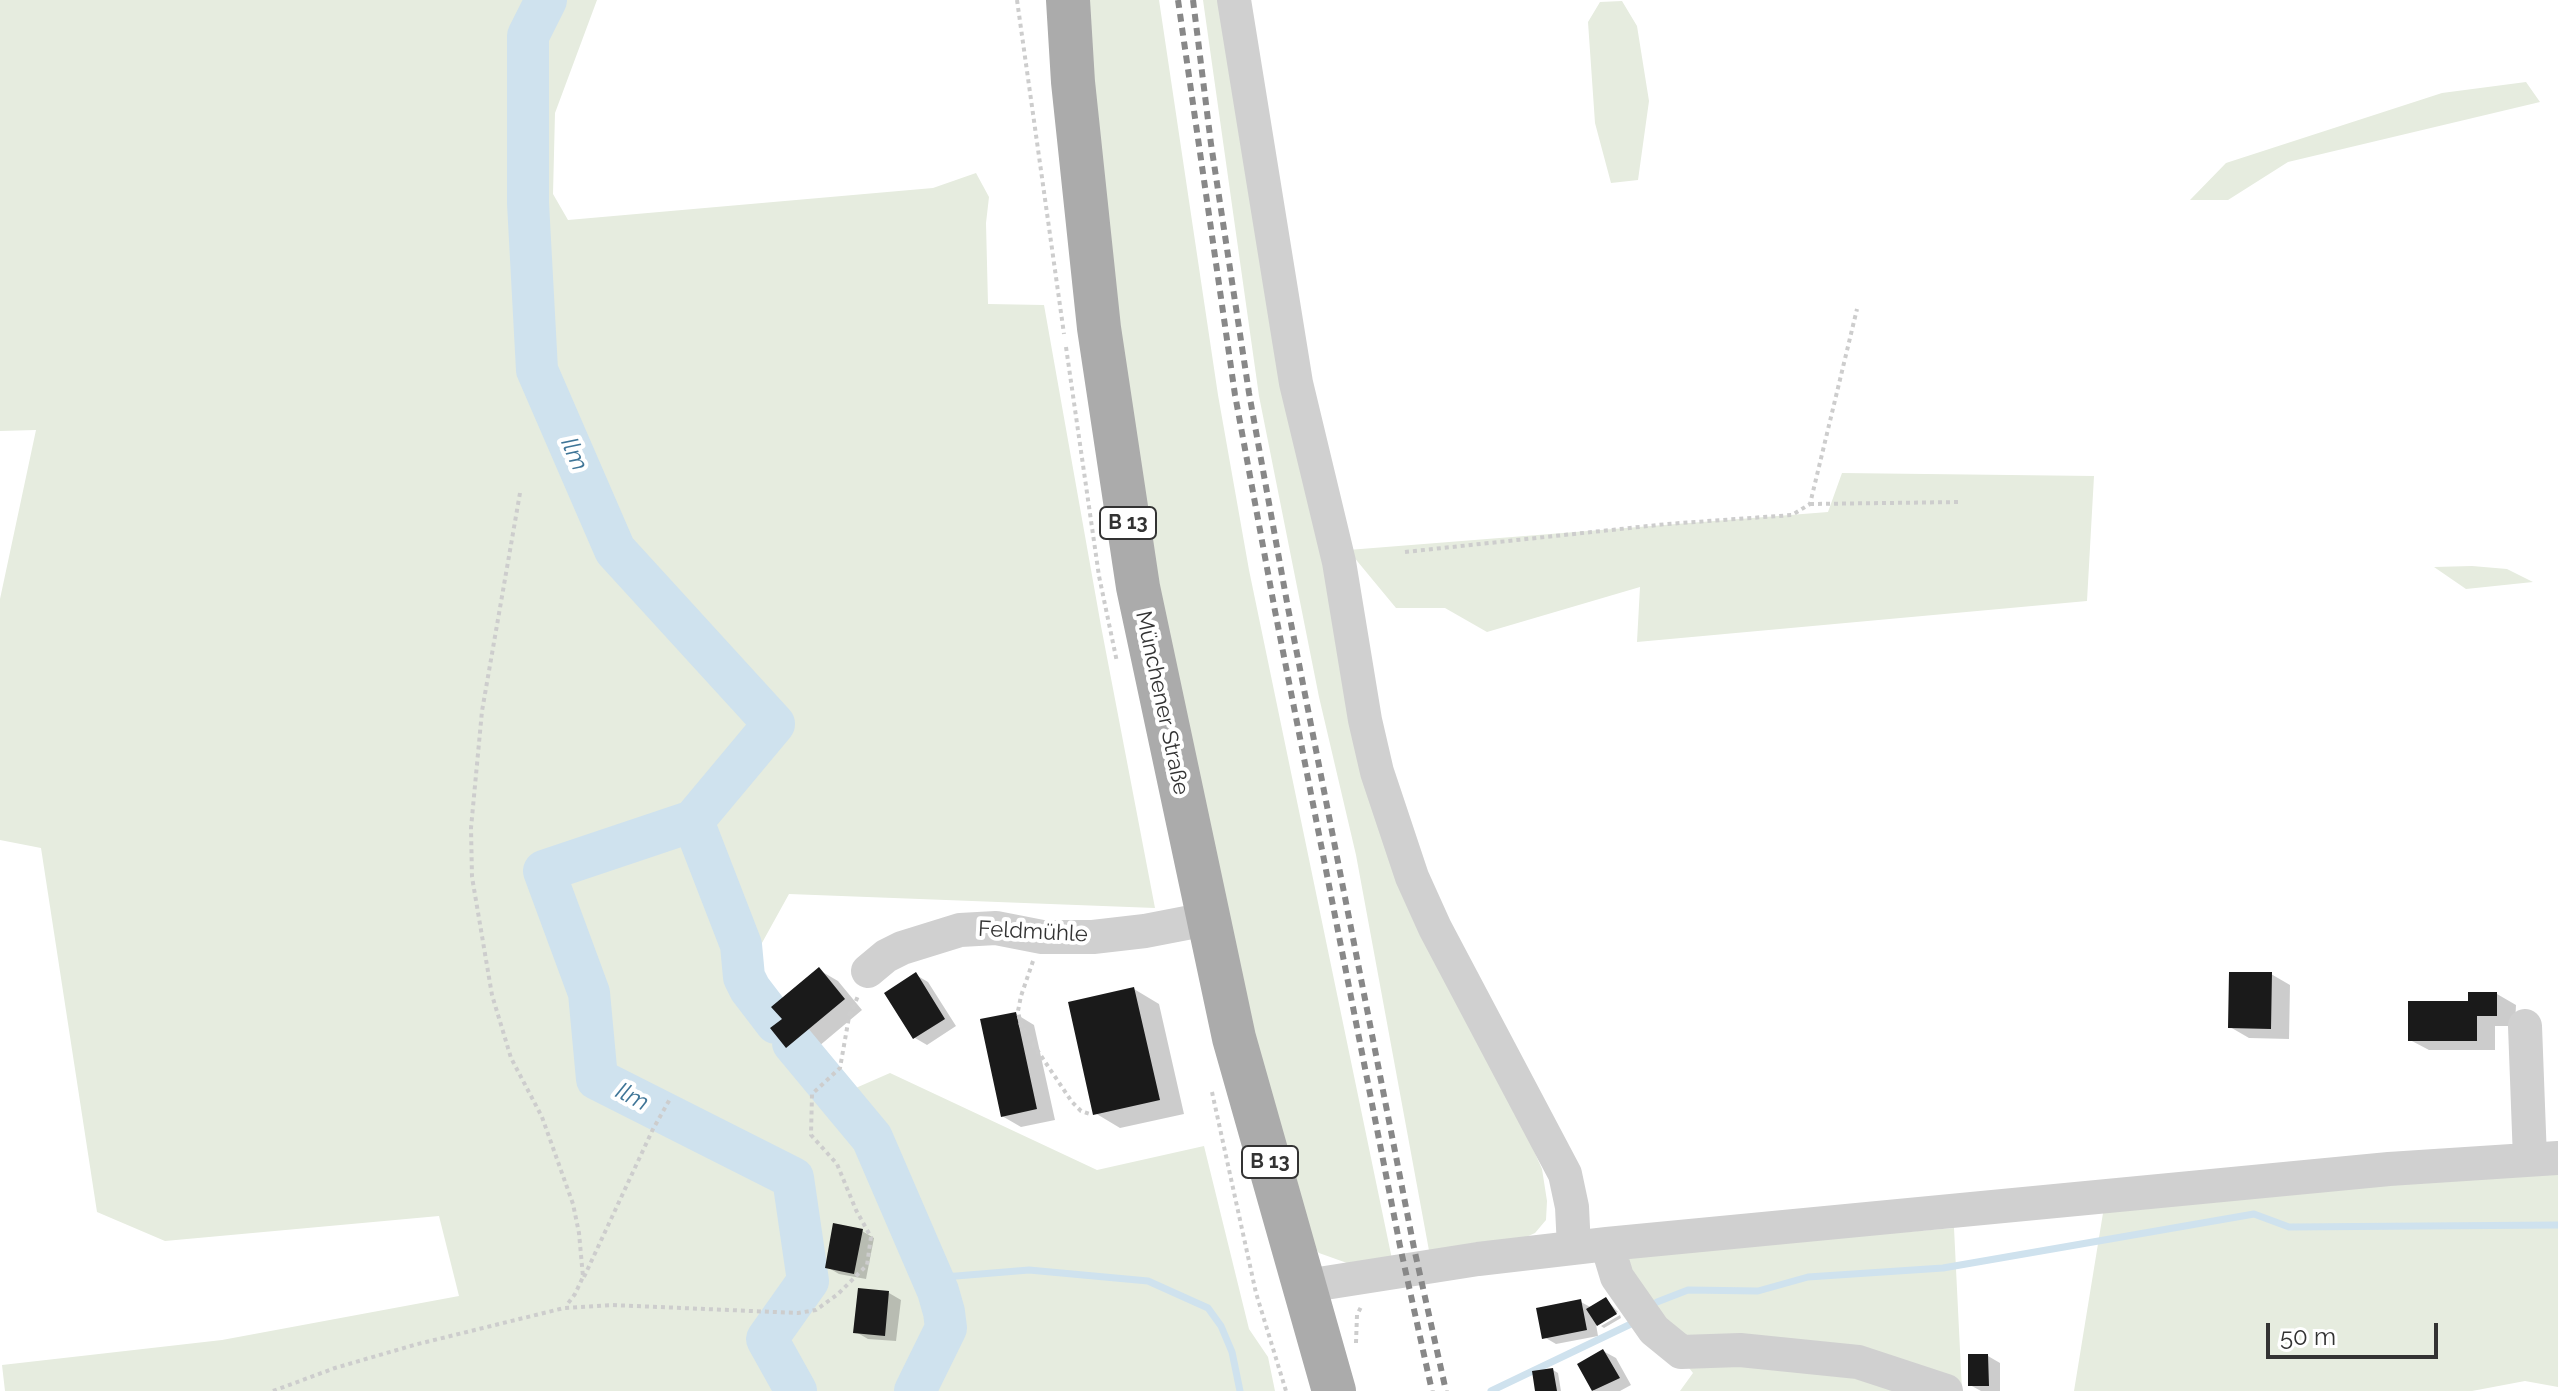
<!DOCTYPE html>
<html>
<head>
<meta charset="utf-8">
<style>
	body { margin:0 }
	#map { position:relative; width:2558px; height:1391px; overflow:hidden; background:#fff; font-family:Raleway,sans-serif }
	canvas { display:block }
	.scale { position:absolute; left:2266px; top:1323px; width:172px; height:36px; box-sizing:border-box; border:4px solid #333; border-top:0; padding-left:10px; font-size:24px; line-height:28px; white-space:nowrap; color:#333; -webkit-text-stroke:6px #fff; paint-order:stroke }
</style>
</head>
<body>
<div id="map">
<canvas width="2558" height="1391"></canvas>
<div class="scale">50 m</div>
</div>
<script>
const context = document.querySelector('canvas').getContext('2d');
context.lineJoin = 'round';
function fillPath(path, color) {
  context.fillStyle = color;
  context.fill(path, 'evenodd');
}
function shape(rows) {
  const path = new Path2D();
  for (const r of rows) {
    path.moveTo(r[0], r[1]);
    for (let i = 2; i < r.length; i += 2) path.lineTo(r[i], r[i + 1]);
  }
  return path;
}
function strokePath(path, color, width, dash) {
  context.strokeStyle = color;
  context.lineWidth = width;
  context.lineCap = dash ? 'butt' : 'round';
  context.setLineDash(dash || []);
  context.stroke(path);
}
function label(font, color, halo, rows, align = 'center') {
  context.font = font + ' Raleway,sans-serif';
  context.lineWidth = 8;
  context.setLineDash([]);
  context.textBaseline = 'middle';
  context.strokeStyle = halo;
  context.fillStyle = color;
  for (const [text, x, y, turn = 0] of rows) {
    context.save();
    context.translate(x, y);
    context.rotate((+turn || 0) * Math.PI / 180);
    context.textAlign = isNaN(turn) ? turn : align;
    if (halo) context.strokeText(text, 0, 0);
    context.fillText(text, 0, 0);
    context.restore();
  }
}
const green = shape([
	[0,0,597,0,555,113,553,194,568,220,933,188,976,173,989,197,986,223,988,304,1044,305,1101,626,1155,908,789,894,747,970,842,1094,890,1073,1097,1170,1204,1146,1249,1329,1268,1357,1275,1391,5,1391,2,1365,222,1340,459,1296,439,1216,165,1241,97,1212,41,848,0,840,0,599,36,430,0,431],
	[1084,0,1159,0,1218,395,1249,570,1393,1264,1347,1263,1319,1253,1307,1240,1263,1078,1143,542],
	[1203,0,1224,0,1363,762,1542,1169,1547,1201,1546,1220,1535,1233,1515,1242,1430,1256,1356,855,1319,697,1259,396],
	[1622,1,1637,26,1649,101,1638,180,1611,183,1595,123,1588,22,1600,2],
	[2526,82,2540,102,2288,162,2228,200,2190,200,2226,163,2442,93],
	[1842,473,2094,476,2087,601,1637,642,1640,587,1487,632,1445,608,1396,608,1348,550,1828,512],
	[2472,566,2507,569,2533,582,2466,589,2434,567],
	[2558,1168,2558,1387,2525,1381,2472,1391,2074,1391,2104,1207],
	[1954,1228,1962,1391,1680,1391,1693,1373,1624,1283,1621,1256]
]);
const shadow = shape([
	[819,970,838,981,862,1010,806,1057,787,1046,784,1019],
	[2271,974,2290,985,2289,1039,2249,1038,2230,1027],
	[916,975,928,982,956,1026,927,1045,915,1038],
	[1134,989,1159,1004,1184,1114,1120,1128,1095,1113],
	[2497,994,2516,1005,2515,1026,2495,1026,2495,1050,2429,1050,2410,1040,2470,1003],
	[1016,1014,1034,1025,1055,1120,1021,1127,1002,1116],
	[862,1231,874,1238,866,1279,839,1274,827,1267],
	[889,1293,901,1300,896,1341,868,1339,856,1332],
	[1606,1299,1618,1312,1596,1324,1598,1336,1556,1344,1544,1337,1581,1302,1592,1308],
	[1620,1315,1621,1318,1604,1328,1601,1326],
	[1603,1351,1616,1358,1631,1385,1620,1391,1594,1391,1579,1365],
	[1988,1356,2000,1363,2000,1391,1981,1391,1970,1385],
	[1553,1370,1558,1373,1561,1391,1537,1391]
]);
const stream = shape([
	[932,1278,1029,1270,1148,1281,1208,1308,1221,1326,1232,1352,1240,1391],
	[1657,1302,1688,1290,1758,1291,1808,1277,1943,1268,2254,1214,2289,1227,2558,1225],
	[1491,1391,1633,1323]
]);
const river = shape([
	[546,0,528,36,528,203,537,370,615,550,774,724,693,821,544,871,589,993,597,1079,793,1178,808,1281,767,1339,796,1391],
	[693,821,741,945,744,977,750,989,776,1023],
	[793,1043,872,1138,938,1291,944,1312,946,1328,915,1391]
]);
const building = shape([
	[819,967,845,999,786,1048,770,1028,782,1019,771,1007],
	[916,972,945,1019,913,1039,884,993],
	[2229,972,2272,972,2271,1029,2228,1028],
	[1134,987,1160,1100,1093,1115,1068,1002],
	[2468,992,2497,992,2497,1016,2477,1016,2477,1041,2408,1041,2408,1001,2468,1001],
	[1016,1012,1037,1109,1001,1117,980,1019],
	[833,1223,863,1229,854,1274,825,1268],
	[858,1288,889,1291,885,1336,853,1333],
	[1606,1297,1617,1314,1597,1326,1586,1309],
	[1581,1299,1587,1330,1542,1339,1536,1308],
	[1603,1349,1620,1378,1592,1391,1577,1364],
	[1968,1354,1988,1354,1989,1386,1968,1386],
	[1553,1368,1557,1391,1535,1391,1532,1371]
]);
const path = shape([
	[1017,0,1064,334],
	[1066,347,1099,576,1117,662],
	[520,493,482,711,471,828,472,877,492,995,511,1058,542,1117,573,1204,579,1233,583,1277,575,1294,566,1306],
	[1810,504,1962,502],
	[1405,552,1667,524,1792,515,1810,504,1857,309],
	[1033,961,1021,996,1018,1011,1021,1026,1072,1102,1081,1111,1090,1114],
	[1212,1092,1256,1293,1286,1391],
	[584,1277,653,1129,670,1099],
	[1356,1343,1357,1315,1362,1305],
	[273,1391,335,1368,414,1345,564,1308,612,1305,798,1313,816,1310,838,1294,867,1265,871,1237,856,1210,837,1164,811,1135,812,1094,840,1068,849,1017,858,996]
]);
const minor = shape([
	[1234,0,1296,383,1339,562,1365,720,1377,772,1412,877,1435,928,1565,1174,1572,1207,1574,1248],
	[868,971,886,956,902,948,960,930,996,928,1042,937,1093,937,1145,931,1207,919],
	[2525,1026,2530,1159],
	[1607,1244,1617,1277,1654,1330,1681,1352,1740,1350,1858,1362,1946,1391],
	[1306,1286,1478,1259,1607,1244,2389,1169,2558,1158]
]);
const major = shape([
	[1068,0,1073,82,1099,328,1138,587,1234,1038,1334,1391]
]);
const rail = shape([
	[1178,0,1235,395,1275,611,1400,1246,1432,1391],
	[1193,0,1211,144,1249,393,1288,608,1414,1248,1446,1391]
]);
const shields = [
	[1128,523,56],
	[1270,1162,56]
];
const shieldNames = [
	["B 13",1128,523],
	["B 13",1270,1162]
];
const streetNames = [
	["Münchener Straße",1162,703,78],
	["Feldmühle",1033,932,3]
];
const waterNames = [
	["Ilm",574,454,66],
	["Ilm",632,1097,27]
];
fillPath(green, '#e6ecdf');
fillPath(shadow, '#0003');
strokePath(stream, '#cfe2ee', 7);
strokePath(river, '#cfe2ee', 42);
fillPath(building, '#1a1a1a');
strokePath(path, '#cdcdcd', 4, [4, 4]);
strokePath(minor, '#d0d0d0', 34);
strokePath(major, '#ababab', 44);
strokePath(rail, '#888', 6, [8, 6]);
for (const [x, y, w] of shields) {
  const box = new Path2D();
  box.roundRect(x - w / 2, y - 16, w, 32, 6);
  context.fillStyle = '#fff';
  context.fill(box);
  strokePath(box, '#333', 2);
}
label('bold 20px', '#333', null, shieldNames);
label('22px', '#333', '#fff', streetNames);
label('italic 24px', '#3f7597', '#fff', waterNames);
</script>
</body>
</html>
